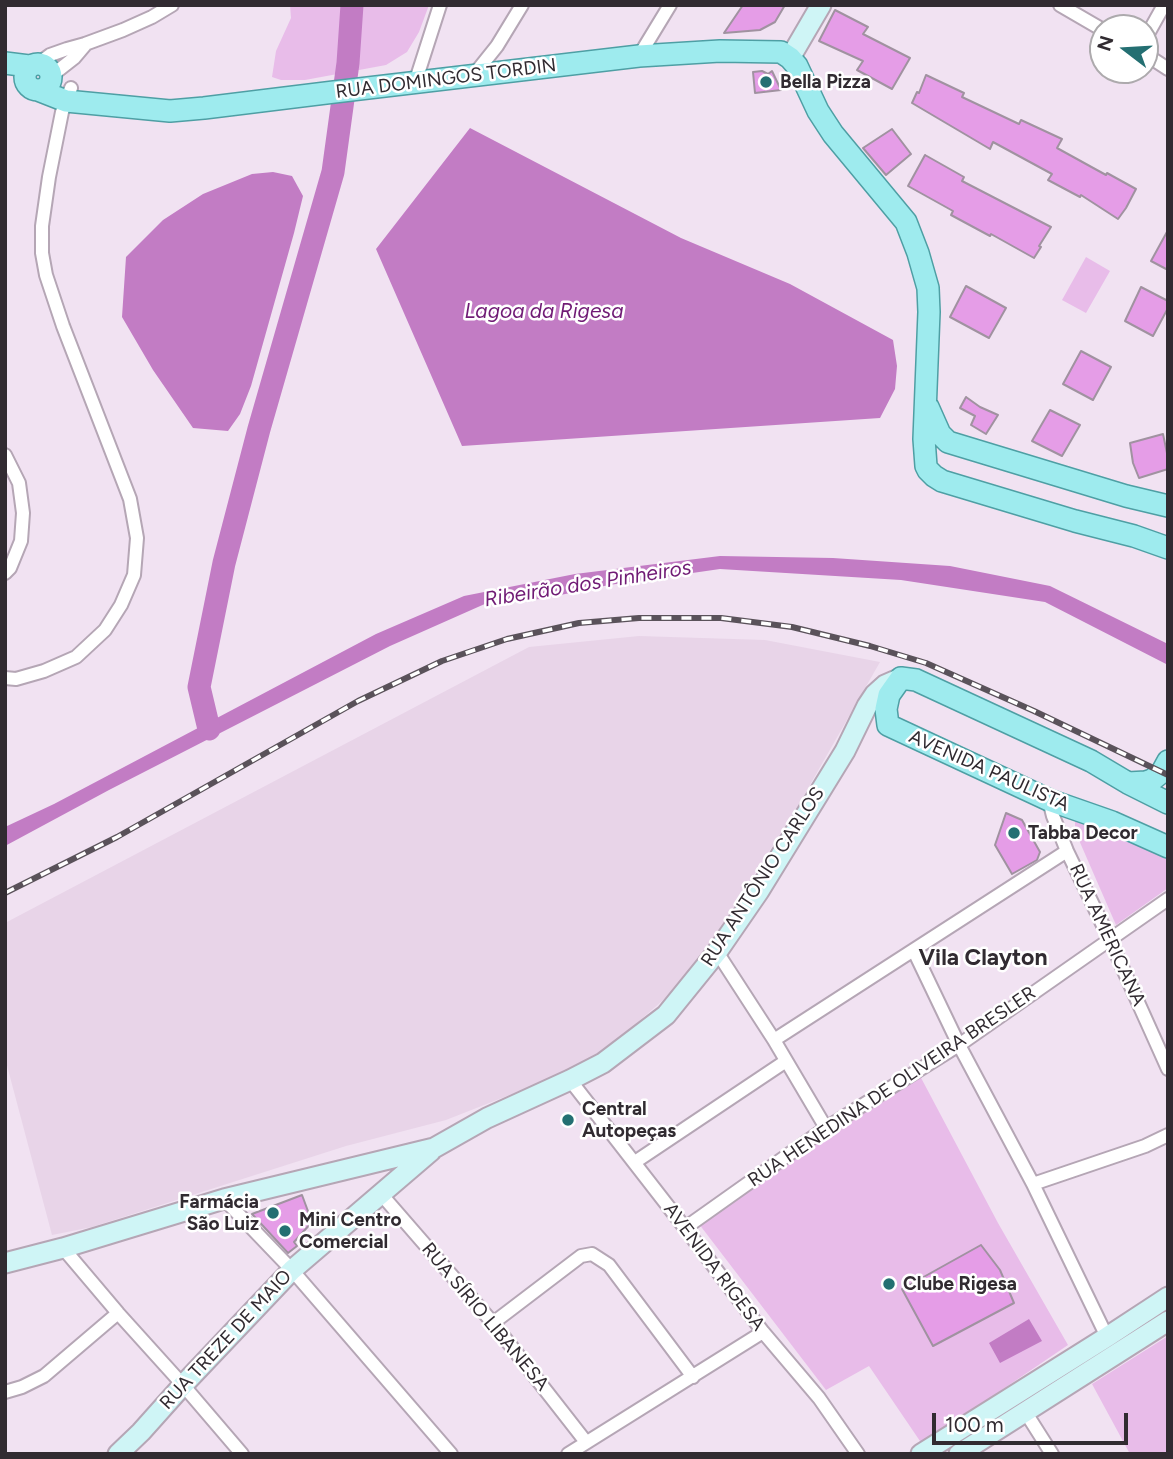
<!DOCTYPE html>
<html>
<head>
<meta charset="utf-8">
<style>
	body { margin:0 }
	#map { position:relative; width:1173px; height:1459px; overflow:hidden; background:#f1e2f2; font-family:Figtree,sans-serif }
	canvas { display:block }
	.frame { position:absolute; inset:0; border:7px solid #312b31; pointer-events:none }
	.north { position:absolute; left:1089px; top:14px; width:70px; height:70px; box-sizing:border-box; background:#fff; border:2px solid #adaaad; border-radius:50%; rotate:287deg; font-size:19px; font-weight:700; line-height:28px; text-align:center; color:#312b31 }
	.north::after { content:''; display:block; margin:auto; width:24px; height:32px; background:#246f72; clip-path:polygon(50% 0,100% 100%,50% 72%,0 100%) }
	.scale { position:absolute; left:932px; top:1413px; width:196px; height:32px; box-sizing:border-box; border:4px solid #312b31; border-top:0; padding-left:9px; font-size:21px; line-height:24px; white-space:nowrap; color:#312b31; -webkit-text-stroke:5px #fff; paint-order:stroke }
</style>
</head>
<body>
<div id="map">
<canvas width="1173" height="1459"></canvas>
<div class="frame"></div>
<div class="north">N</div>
<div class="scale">100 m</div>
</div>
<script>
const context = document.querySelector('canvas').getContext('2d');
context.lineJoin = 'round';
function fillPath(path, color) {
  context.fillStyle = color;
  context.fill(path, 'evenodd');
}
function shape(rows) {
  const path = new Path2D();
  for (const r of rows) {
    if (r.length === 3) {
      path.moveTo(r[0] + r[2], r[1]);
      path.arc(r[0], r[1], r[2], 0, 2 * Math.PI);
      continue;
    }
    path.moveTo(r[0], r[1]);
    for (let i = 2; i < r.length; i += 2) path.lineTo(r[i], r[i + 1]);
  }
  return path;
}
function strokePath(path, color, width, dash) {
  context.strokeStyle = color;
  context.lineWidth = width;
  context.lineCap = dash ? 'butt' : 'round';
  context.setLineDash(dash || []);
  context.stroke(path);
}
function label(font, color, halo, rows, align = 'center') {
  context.font = font + ' Figtree,sans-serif';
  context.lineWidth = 5;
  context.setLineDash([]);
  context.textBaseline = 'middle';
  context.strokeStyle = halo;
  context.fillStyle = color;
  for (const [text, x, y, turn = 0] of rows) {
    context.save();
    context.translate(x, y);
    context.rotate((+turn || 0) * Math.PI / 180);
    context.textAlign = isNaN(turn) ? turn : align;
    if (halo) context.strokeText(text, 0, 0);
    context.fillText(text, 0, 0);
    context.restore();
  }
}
const built = shape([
	[639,636,765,640,880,662,795,811,687,979,629,1030,583,1066,446,1120,346,1146,92,1227,52,1235,5,1058,5,923,529,647]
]);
const green = shape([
	[290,5,429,5,419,32,407,52,386,65,305,80,281,80,272,77,276,51,291,18],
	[1086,257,1110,271,1086,313,1062,300],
	[1081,816,1168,857,1168,888,1116,925,1075,831,1075,822],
	[919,1074,998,1223,1068,1345,922,1444,869,1366,826,1390,699,1224,736,1200],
	[1168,1336,1168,1454,1130,1454,1092,1384]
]);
const water = shape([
	[470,128,681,238,790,284,893,340,897,366,895,389,880,418,462,446,376,249],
	[273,172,292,176,303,196,294,233,251,386,240,414,228,431,193,428,153,370,122,317,126,257,163,220,203,194,252,174],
	[720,556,833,558,950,566,1050,586,1168,644,1168,665,1045,602,901,580,720,569,609,585,541,599,487,603,390,646,109,790,5,846,5,827,54,804,376,634,464,596,575,574],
	[1029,1319,1042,1341,1000,1363,989,1343]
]);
const river = shape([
	[209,729,199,687,224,563,259,429,333,172,348,63,352,5]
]);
const building = shape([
	[743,5,785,5,775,22,760,30,724,33,743,5],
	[835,10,868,27,863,34,910,58,892,89,857,70,863,61,819,41,835,10],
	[762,71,768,74,772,71,781,90,755,93,753,72,762,71],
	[926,75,964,93,962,97,1019,124,1021,120,1062,139,1057,148,1106,175,1107,173,1136,189,1126,208,1118,219,1081,195,1080,197,1048,180,1052,174,993,142,990,149,912,103,917,92,919,93,926,75],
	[892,129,911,154,886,175,863,148,892,129],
	[925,155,964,177,962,181,1051,227,1039,246,1041,247,1034,258,991,234,990,236,951,215,953,211,908,186,925,155],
	[1168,230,1168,270,1151,261,1168,230],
	[966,286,1006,308,989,338,950,317,966,286],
	[1141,287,1168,301,1168,308,1153,336,1125,321,1141,287],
	[1081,351,1111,367,1093,400,1063,384,1081,351],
	[966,397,980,407,998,415,986,434,971,425,975,416,960,408,966,397],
	[1050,410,1080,425,1062,456,1032,441,1050,410],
	[1163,434,1168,458,1168,469,1139,478,1133,463,1130,443,1163,434],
	[1006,813,1022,820,1040,852,1037,860,1012,874,995,845,1006,813],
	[302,1195,312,1222,294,1242,297,1246,288,1253,252,1214,302,1195],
	[981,1245,1000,1270,1014,1303,933,1346,902,1289,981,1245]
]);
const street = shape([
	[1060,5,1103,30],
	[1145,39,1164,5],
	[1145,54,1168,69],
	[639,56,670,5],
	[39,63,50,55,67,49,85,44,123,30,152,17,172,5],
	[51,76,74,58,85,45],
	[473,76,497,46,522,5],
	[415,83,440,5],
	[5,455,19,483,23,513,21,541,10,568,5,573],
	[5,678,16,679,44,671,76,657,105,630,121,605,134,575,137,538,130,499,63,326,46,275,42,253,42,226,49,177,62,112,71,88],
	[1049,800,1053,816,1067,851,1110,940,1168,1069],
	[914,951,959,1045,1033,1184,1107,1337],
	[717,952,774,1040,826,1128],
	[774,1040,1067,851],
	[570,1080,685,1228,763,1332,819,1398,858,1454],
	[635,1162,786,1061],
	[1033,1184,1145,1146,1168,1135],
	[381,1194,493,1323,586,1442],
	[224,1199,292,1270,451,1454],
	[685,1228,826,1128,959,1045,1168,899],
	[63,1248,118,1313,183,1385,242,1454],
	[493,1323,581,1256,592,1254,609,1265,693,1377],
	[5,1392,22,1387,44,1376,118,1313],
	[1026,1413,1052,1454],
	[568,1454,763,1332]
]);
const secondary = shape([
	[790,58,821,5],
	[5,1263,63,1248,224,1199,434,1148,487,1118,570,1080,603,1063,666,1015,717,952,759,891,845,751,867,706,875,694,885,685,901,678],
	[118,1454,141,1432,183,1385,292,1270,431,1151],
	[921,1454,1107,1337,1168,1297],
	[959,1454,1168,1321]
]);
const primary = shape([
	[5,63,29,66],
	[38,77,13],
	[38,90,66,101,170,111,204,108,334,92,639,56,720,51,781,52,790,58,797,66,818,111,833,134,906,222,918,253,928,288,929,312,924,439,926,466,928,470,934,476,942,481,1075,521,1134,536,1168,548],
	[928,407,940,434,948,442,1126,496,1168,506],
	[1128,783,1146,782,1152,780,1162,772,1168,761],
	[1168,803,1128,783,1091,761,916,680,901,678,889,695,886,709,888,725,1049,800,1112,822,1168,847]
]);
const rail = shape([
	[5,893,117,837,358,701,442,661,507,639,579,623,639,618,721,618,792,627,870,646,926,663,1034,711,1168,775]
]);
const markers = [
	[766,82,7,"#246f72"],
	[1014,833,7,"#246f72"],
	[568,1120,7,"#246f72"],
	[273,1213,7,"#246f72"],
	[285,1231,7,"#246f72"],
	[889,1284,7,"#246f72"]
];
const streetNames = [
	["RUA DOMINGOS TORDIN",446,79,-7],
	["AVENIDA PAULISTA",989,771,24],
	["RUA ANTÔNIO CARLOS",763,877,-57],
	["RUA AMERICANA",1107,935,65],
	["RUA HENEDINA DE OLIVEIRA BRESLER",892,1087,-34],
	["AVENIDA RIGESA",714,1267,53],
	["RUA SÍRIO LIBANESA",485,1317,50],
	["RUA TREZE DE MAIO",226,1340,-47]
];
const poiNames = [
	["Bella Pizza",780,82],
	["Tabba Decor",1028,833],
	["Central",582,1109],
	["Autopeças",582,1131],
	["Farmácia",259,1202,"right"],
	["São Luiz",259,1224,"right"],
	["Mini Centro",299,1220],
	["Comercial",299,1242],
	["Clube Rigesa",903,1284]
];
const waterNames = [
	["Lagoa da Rigesa",544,312],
	["Ribeirão dos Pinheiros",588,584,-9]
];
const quarterNames = [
	["Vila Clayton",983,958]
];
fillPath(built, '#e8d4e8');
fillPath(green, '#e8bce9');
fillPath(water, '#c27cc4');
strokePath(river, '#c27cc4', 23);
fillPath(building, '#e59de7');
strokePath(building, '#a092a0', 2);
strokePath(street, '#b5a6b5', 16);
strokePath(secondary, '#b5a6b5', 23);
strokePath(primary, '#4e9fa4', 24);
strokePath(street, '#fff', 12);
strokePath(secondary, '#cff5f6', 19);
strokePath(primary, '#9eebee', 21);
strokePath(rail, '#5a525a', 6);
strokePath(rail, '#fff', 3.5, [10]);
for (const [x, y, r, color] of markers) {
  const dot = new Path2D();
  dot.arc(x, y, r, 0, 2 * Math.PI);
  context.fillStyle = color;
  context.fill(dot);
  strokePath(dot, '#fff', 2.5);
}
label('19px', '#312b31', '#fff', streetNames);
label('bold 19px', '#312b31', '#fff', poiNames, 'left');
label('italic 21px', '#701b75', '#fff', waterNames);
label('bold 23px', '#312b31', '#fff', quarterNames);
</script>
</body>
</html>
